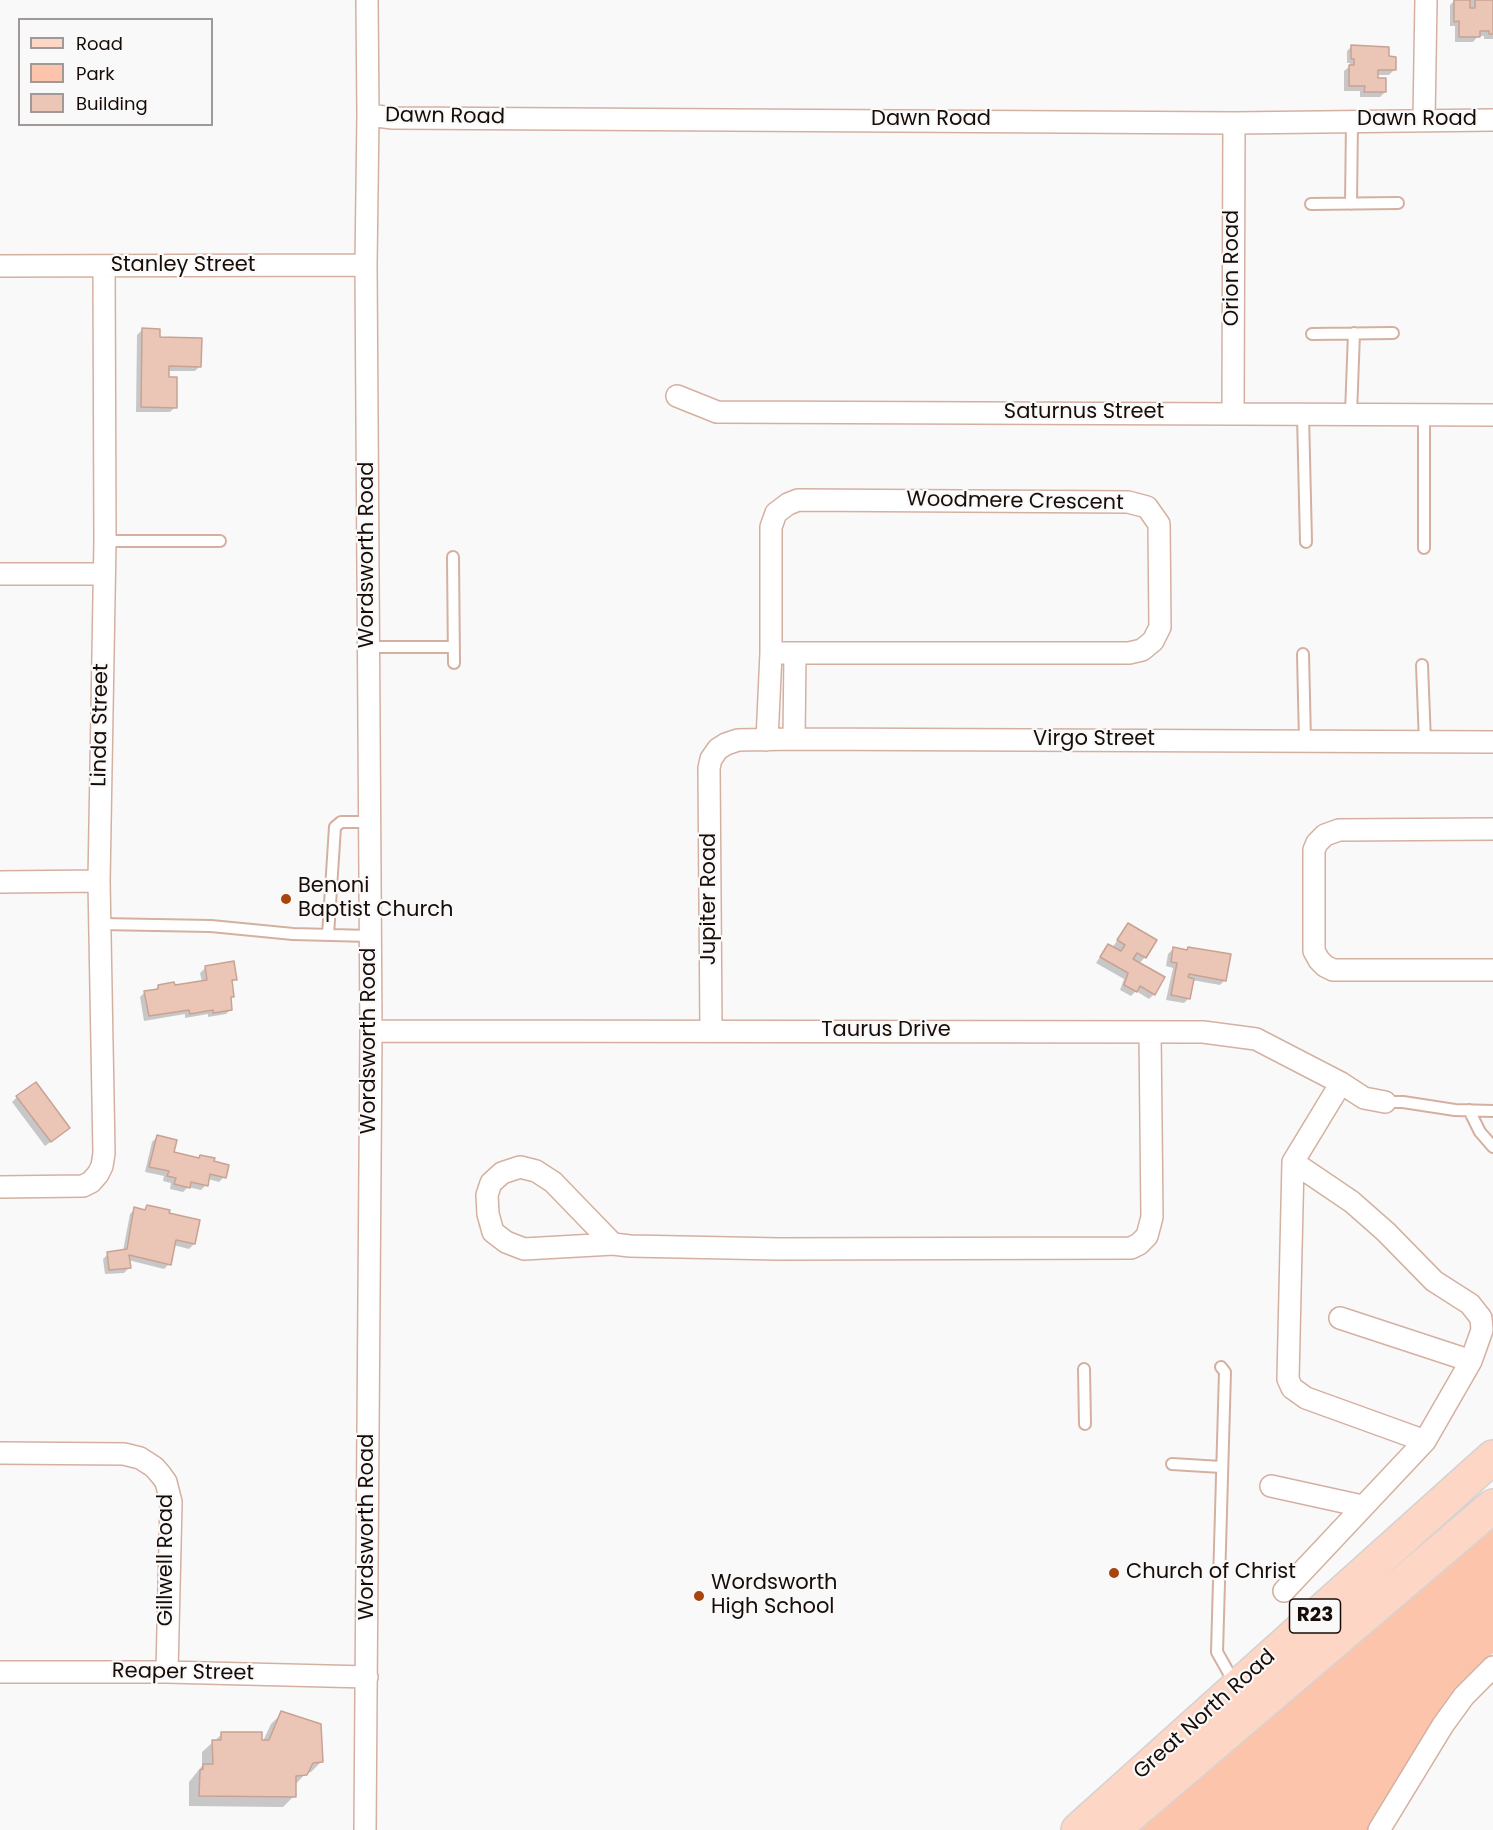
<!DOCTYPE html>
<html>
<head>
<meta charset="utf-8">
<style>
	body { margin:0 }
	#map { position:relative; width:1493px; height:1830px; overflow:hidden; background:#f9f9f9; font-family:Poppins,sans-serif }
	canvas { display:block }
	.legend { position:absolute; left:18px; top:18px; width:195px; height:108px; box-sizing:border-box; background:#f9f9f9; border:2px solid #9f9a98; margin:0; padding:8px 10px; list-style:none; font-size:18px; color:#180c07 }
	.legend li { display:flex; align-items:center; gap:12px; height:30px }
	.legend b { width:30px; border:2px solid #9f9a98 }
</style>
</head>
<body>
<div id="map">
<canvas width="1493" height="1830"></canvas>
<ul class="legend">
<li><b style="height:8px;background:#fed6c5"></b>Road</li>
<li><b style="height:16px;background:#fdc4ac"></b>Park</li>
<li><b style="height:16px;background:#ebc5b5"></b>Building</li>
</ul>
</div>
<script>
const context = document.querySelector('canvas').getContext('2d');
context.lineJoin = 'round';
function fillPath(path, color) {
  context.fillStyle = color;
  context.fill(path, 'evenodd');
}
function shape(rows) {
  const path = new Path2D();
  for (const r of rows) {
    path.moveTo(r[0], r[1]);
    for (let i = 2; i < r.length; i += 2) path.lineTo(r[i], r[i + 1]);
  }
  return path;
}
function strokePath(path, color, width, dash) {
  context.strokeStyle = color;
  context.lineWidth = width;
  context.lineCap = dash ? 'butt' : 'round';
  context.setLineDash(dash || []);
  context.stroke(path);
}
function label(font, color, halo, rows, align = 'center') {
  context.font = font + ' Poppins,sans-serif';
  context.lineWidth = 4.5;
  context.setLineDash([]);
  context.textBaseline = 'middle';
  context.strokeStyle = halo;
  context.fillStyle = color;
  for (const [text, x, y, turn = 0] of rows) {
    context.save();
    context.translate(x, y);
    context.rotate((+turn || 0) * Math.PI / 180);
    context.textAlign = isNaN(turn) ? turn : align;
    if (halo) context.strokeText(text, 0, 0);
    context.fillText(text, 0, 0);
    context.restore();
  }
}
const green = shape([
	[1493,1523,1493,1653,1463,1681,1443,1706,1367,1830,1126,1830]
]);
const shadow = shape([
	[1455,0,1493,0,1493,39,1484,39,1484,36,1478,36,1473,42,1455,42,1455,26,1450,26,1450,5],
	[1352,46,1388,58,1394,70,1389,75,1376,75,1376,80,1385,92,1380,97,1360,97,1360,91,1344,91,1344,71,1350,66,1350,63,1347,63,1347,51],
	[142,330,200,366,195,371,167,371,175,407,170,412,136,412,137,335],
	[1128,925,1145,957,1139,964,1154,994,1149,999,1136,991,1131,996,1120,990,1124,979,1096,963,1108,945,1112,948],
	[1173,949,1225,980,1220,985,1192,980,1189,998,1184,1003,1166,1000,1173,968,1166,966,1168,954],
	[205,968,235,979,231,983,233,996,229,1000,231,1009,226,1014,208,1017,208,1014,185,1018,185,1014,144,1021,140,997,145,992,154,991,159,986,174,987,202,982,200,973],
	[17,1097,63,1133,45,1146,12,1102],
	[157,1137,172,1153,198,1159,200,1157,224,1177,219,1182,208,1179,206,1185,201,1190,188,1187,183,1192,170,1189,171,1183,163,1181,164,1176,145,1172,152,1142],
	[147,1207,167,1214,198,1221,194,1244,189,1249,173,1245,169,1264,164,1269,128,1260,129,1268,124,1273,105,1274,103,1259,108,1254,123,1251,130,1214,135,1209,143,1211],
	[282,1713,322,1761,311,1772,306,1773,294,1786,294,1796,283,1807,189,1806,189,1782,202,1766,202,1752,222,1734,263,1741,271,1724]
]);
const building = shape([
	[1454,0,1470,0,1470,8,1475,8,1475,0,1493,0,1493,34,1489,34,1489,31,1480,31,1480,37,1459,37,1459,21,1454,22,1454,0],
	[1351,45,1389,47,1389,56,1396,57,1396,70,1378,70,1378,78,1386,78,1386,92,1364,92,1365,86,1349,86,1349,65,1354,65,1354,59,1351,59,1351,45],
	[142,328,160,329,160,337,202,338,201,367,169,366,169,377,177,377,177,408,141,407,142,328],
	[1128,923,1157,940,1146,958,1137,953,1133,959,1165,977,1155,995,1140,986,1137,992,1124,985,1128,973,1100,957,1108,944,1121,951,1125,945,1117,940,1128,923],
	[1173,947,1187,950,1188,947,1231,954,1226,981,1189,974,1188,977,1194,979,1190,999,1171,995,1177,963,1171,962,1173,947],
	[234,961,237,980,232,980,234,997,231,997,232,1010,213,1013,213,1010,190,1014,189,1010,149,1016,144,991,158,989,158,985,174,982,175,985,207,980,205,966,234,961],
	[36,1082,70,1128,51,1142,16,1096,36,1082],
	[157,1135,177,1140,174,1152,199,1158,200,1155,215,1158,214,1161,229,1165,226,1178,210,1174,208,1186,191,1182,190,1188,174,1184,176,1178,167,1176,169,1171,149,1167,157,1135],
	[147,1205,170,1210,169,1213,200,1220,195,1244,176,1240,171,1265,129,1255,131,1268,109,1270,107,1252,127,1249,134,1207,145,1210,147,1205],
	[281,1711,321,1724,323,1762,313,1763,307,1775,296,1776,296,1797,199,1796,200,1770,203,1769,203,1764,213,1764,212,1740,221,1740,221,1732,262,1732,262,1740,269,1740,281,1711]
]);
const service = shape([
	[1311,204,1398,203],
	[1351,204,1352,121],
	[1312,334,1393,333],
	[1351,414,1354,333],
	[1303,415,1306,542],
	[105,541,220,541],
	[1424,548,1424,415],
	[453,557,454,663],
	[368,647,454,647],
	[1303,654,1305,741],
	[1422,665,1425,742],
	[100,924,211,926,293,934,370,936],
	[328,935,335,827,341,822,370,822],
	[1385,1102,1403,1102,1455,1110,1493,1111],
	[1469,1110,1480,1132,1493,1147],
	[1221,1367,1225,1372,1217,1652,1235,1684],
	[1084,1369,1085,1424],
	[1172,1464,1221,1467]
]);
const minor = shape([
	[368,115,393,118,1234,123,1493,120],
	[1424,119,1426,0],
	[0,266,366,265],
	[677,396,717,412,1493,415],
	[1233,413,1234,123],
	[0,574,103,574],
	[794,739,795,653],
	[767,740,771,653,771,527,776,513,788,504,798,500,1128,502,1147,507,1159,524,1160,627,1153,641,1142,650,1129,653,771,653],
	[1493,829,1339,830,1325,835,1317,843,1314,850,1314,951,1319,960,1325,966,1333,970,1493,970],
	[0,882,99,881],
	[371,1031,1203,1032,1256,1039,1341,1083,1364,1098,1385,1102],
	[711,1031,709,768,711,759,718,749,726,744,738,740,794,739,1493,742],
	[1341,1083,1293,1162,1288,1379,1292,1388,1306,1398,1425,1441],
	[0,1187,83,1186,91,1182,98,1174,102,1166,104,1153,99,881,105,541,104,266],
	[613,1244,553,1182,536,1171,520,1167,502,1173,491,1183,487,1195,488,1214,493,1232,506,1242,524,1249,613,1244,630,1246,779,1249,1131,1248,1139,1244,1147,1236,1152,1217,1150,1032],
	[1340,1318,1471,1361],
	[0,1453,124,1454,140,1458,154,1467,161,1475,166,1482,171,1502,167,1672],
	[1271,1486,1362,1506],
	[1284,1591,1425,1441,1471,1361,1482,1330,1481,1318,1470,1304,1434,1281,1386,1232,1352,1202,1293,1162],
	[0,1672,167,1672,367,1677],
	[365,1830,371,1031,366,265,368,115,367,0],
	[1379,1830,1443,1725,1464,1696,1493,1667]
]);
const primary = shape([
	[1078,1830,1493,1457],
	[1113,1830,1493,1506]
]);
const markers = [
	[286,899,6,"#a8450e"],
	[1114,1573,6,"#a8450e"],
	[699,1596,6,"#a8450e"]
];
const shields = [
	[1315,1616,51]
];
const shieldNames = [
	["R23",1315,1616]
];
const streetNames = [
	["Dawn Road",445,117,1],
	["Dawn Road",931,120],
	["Dawn Road",1417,120],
	["Stanley Street",183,266],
	["Orion Road",1233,268,-90],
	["Saturnus Street",1084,413],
	["Woodmere Crescent",1015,502,1],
	["Wordsworth Road",368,555,-90],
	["Linda Street",101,725,-89],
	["Virgo Street",1094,740],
	["Jupiter Road",710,899,-90],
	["Taurus Drive",886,1031],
	["Wordsworth Road",370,1041,-90],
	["Wordsworth Road",368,1527,-90],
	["Gillwell Road",167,1560,-90],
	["Reaper Street",183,1673,1],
	["Great North Road",1205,1715,-42]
];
const poiNames = [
	["Benoni",298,887],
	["Baptist Church",298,911],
	["Church of Christ",1126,1573],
	["Wordsworth",711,1584],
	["High School",711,1608]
];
fillPath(green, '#fdc4ac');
fillPath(shadow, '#0003');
fillPath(building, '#ebc5b5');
strokePath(building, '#c8a394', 1.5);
strokePath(service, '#d5b0a1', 14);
strokePath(minor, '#d5b0a1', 24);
strokePath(primary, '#d5d3d2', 36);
strokePath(service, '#fff', 10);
strokePath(minor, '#fff', 21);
strokePath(primary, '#fed6c5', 33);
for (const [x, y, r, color] of markers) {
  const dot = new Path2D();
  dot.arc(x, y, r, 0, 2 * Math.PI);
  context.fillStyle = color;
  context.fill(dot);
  strokePath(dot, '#f9f9f9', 2);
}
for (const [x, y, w] of shields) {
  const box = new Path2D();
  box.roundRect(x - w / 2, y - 17, w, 34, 4.5);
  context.fillStyle = '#f9f9f9';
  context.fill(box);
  strokePath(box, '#180c07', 1.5);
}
label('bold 20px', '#180c07', null, shieldNames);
label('21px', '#180c07', '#f9f9f9', streetNames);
label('21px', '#180c07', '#f9f9f9', poiNames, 'left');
</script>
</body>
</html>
